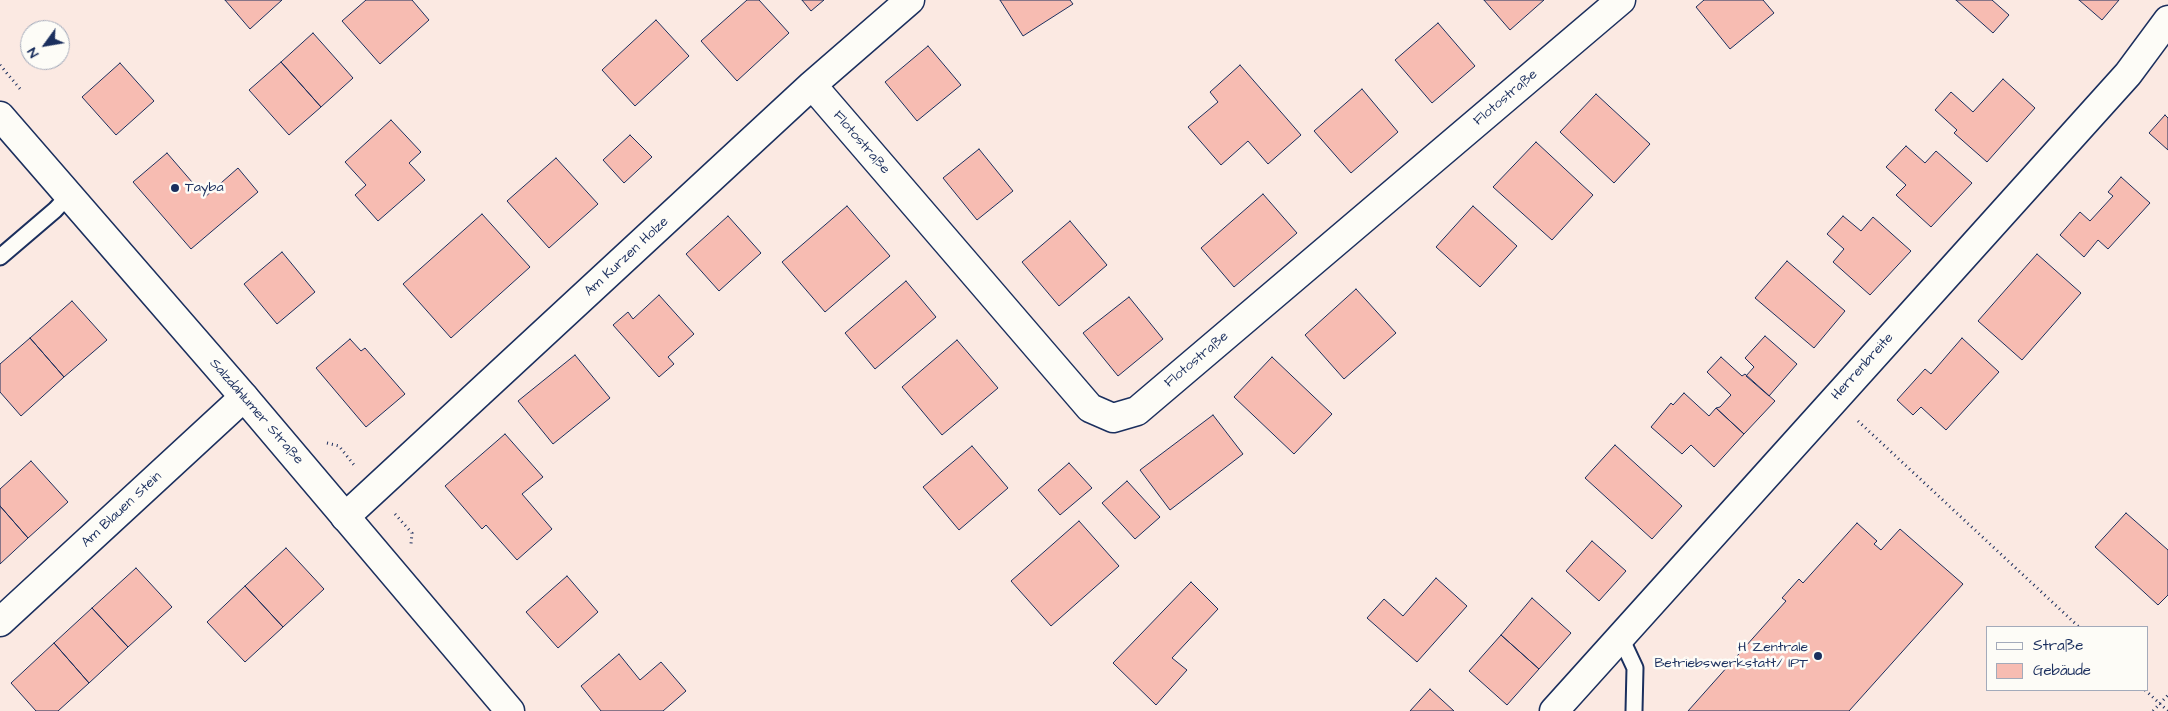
<!DOCTYPE html>
<html>
<head>
<meta charset="utf-8">
<style>
	body { margin:0 }
	#map { position:relative; width:2168px; height:711px; overflow:hidden; background:#fbe9e2; font-family:"Architects Daughter",sans-serif }
	canvas { display:block }
	.legend { position:absolute; left:1986px; top:626px; width:162px; height:65px; box-sizing:border-box; background:#fdfcf7; border:1px solid #a3aaba; margin:0; padding:6px 9px; list-style:none; font-size:15px; color:#1b2f5e }
	.legend li { display:flex; align-items:center; gap:10px; height:25px }
	.legend b { width:25px; border:1px solid #a3aaba }
	.north { position:absolute; left:20px; top:20px; width:50px; height:50px; box-sizing:border-box; background:#fdfcf7; border:1px solid #a3aaba; border-radius:50%; rotate:238deg; font-size:14px; font-weight:700; line-height:20px; text-align:center; color:#1b2f5e }
	.north::after { content:''; display:block; margin:auto; width:18px; height:22px; background:#1b2f5e; clip-path:polygon(50% 0,100% 100%,50% 72%,0 100%) }
</style>
</head>
<body>
<div id="map">
<canvas width="2168" height="711"></canvas>
<ul class="legend">
<li><b style="height:6px;background:#fdfcf7"></b>Straße</li>
<li><b style="height:14px;background:#f7bcb2"></b>Gebäude</li>
</ul>
<div class="north">N</div>
</div>
<script>
const context = document.querySelector('canvas').getContext('2d');
context.lineJoin = 'round';
function fillPath(path, color) {
  context.fillStyle = color;
  context.fill(path, 'evenodd');
}
function shape(rows) {
  const path = new Path2D();
  for (const r of rows) {
    path.moveTo(r[0], r[1]);
    for (let i = 2; i < r.length; i += 2) path.lineTo(r[i], r[i + 1]);
  }
  return path;
}
function strokePath(path, color, width, dash) {
  context.strokeStyle = color;
  context.lineWidth = width;
  context.lineCap = dash ? 'butt' : 'round';
  context.setLineDash(dash || []);
  context.stroke(path);
}
function label(font, color, halo, rows, align = 'center') {
  context.font = font + ' "Architects Daughter",sans-serif';
  context.lineWidth = 5;
  context.setLineDash([]);
  context.textBaseline = 'middle';
  context.strokeStyle = halo;
  context.fillStyle = color;
  for (const [text, x, y, turn = 0] of rows) {
    context.save();
    context.translate(x, y);
    context.rotate((+turn || 0) * Math.PI / 180);
    context.textAlign = isNaN(turn) ? turn : align;
    if (halo) context.strokeText(text, 0, 0);
    context.fillText(text, 0, 0);
    context.restore();
  }
}
const building = shape([
	[225,0,282,0,250,29,225,0],
	[366,0,412,0,429,20,380,64,342,21,366,0],
	[747,0,759,0,789,33,737,81,701,41,747,0],
	[802,0,824,0,811,11,802,0],
	[1000,0,1070,0,1073,4,1023,36,1000,0],
	[1484,0,1544,0,1510,30,1484,0],
	[1704,0,1763,0,1774,13,1730,49,1696,7,1704,0],
	[1956,0,1992,0,2009,15,1993,33,1956,0],
	[2079,0,2119,0,2102,20,2079,0],
	[656,20,689,56,635,106,602,70,656,20],
	[1438,23,1475,66,1432,103,1395,60,1438,23],
	[313,33,353,78,321,107,281,62,313,33],
	[928,46,961,85,917,121,885,82,928,46],
	[281,62,321,107,289,135,249,90,281,62],
	[120,63,154,101,116,135,82,97,120,63],
	[1240,65,1301,135,1268,164,1248,141,1221,165,1188,127,1218,102,1210,92,1240,65],
	[2003,79,2035,108,1987,162,1954,133,1957,130,1935,110,1951,92,1973,112,2003,79],
	[1362,89,1398,132,1351,173,1314,131,1362,89],
	[1596,94,1650,144,1614,183,1560,132,1596,94],
	[2165,115,2168,118,2168,150,2149,133,2165,115],
	[391,120,421,152,409,163,425,180,378,221,355,195,366,185,345,162,391,120],
	[630,135,652,157,624,183,603,160,630,135],
	[1536,142,1593,195,1552,240,1493,187,1536,142],
	[1906,146,1925,163,1936,151,1972,183,1931,227,1896,195,1906,185,1886,167,1906,146],
	[979,149,1013,191,977,220,943,178,979,149],
	[167,153,205,197,238,168,258,192,191,249,133,182,167,153],
	[556,158,598,204,549,248,507,201,556,158],
	[2121,177,2150,203,2108,249,2098,240,2084,257,2060,235,2080,212,2090,221,2113,196,2108,192,2121,177],
	[1263,194,1297,233,1234,287,1201,248,1263,194],
	[847,206,890,256,825,312,782,262,847,206],
	[1473,206,1517,246,1480,287,1436,247,1473,206],
	[482,214,530,267,451,338,403,284,482,214],
	[728,216,761,253,719,291,686,254,728,216],
	[1843,216,1861,231,1873,217,1911,251,1870,295,1833,262,1844,249,1827,234,1843,216],
	[1070,221,1107,265,1059,306,1022,262,1070,221],
	[282,252,315,292,277,324,244,284,282,252],
	[2037,254,2081,293,2022,360,1978,321,2037,254],
	[1787,261,1845,311,1814,348,1755,298,1787,261],
	[906,281,936,317,875,369,845,333,906,281],
	[1356,289,1396,333,1344,379,1305,335,1356,289],
	[659,295,694,334,668,357,674,364,659,377,613,325,628,312,633,319,659,295],
	[1129,297,1163,339,1118,376,1083,333,1129,297],
	[72,301,107,340,64,377,30,338,72,301],
	[1765,336,1797,364,1769,396,1746,376,1754,367,1745,358,1765,336],
	[30,338,64,377,21,416,0,392,0,364,30,338],
	[1962,338,1999,372,1946,430,1921,407,1913,415,1897,400,1925,369,1931,374,1962,338],
	[350,339,361,351,365,348,405,394,366,427,316,368,350,339],
	[957,340,998,388,942,435,902,387,957,340],
	[575,355,610,398,553,444,518,401,575,355],
	[1272,357,1332,414,1294,454,1234,397,1272,357],
	[1721,357,1742,376,1745,374,1775,401,1744,434,1716,408,1720,407,1731,395,1707,372,1721,357],
	[1684,393,1709,416,1716,408,1744,434,1714,467,1691,445,1682,454,1651,427,1671,403,1673,405,1684,393],
	[1213,415,1243,454,1170,510,1140,470,1213,415],
	[505,434,543,477,522,494,552,529,517,560,486,525,482,529,445,486,505,434],
	[1615,445,1682,506,1652,539,1585,478,1615,445],
	[972,446,1008,488,959,530,923,487,972,446],
	[31,461,68,502,28,538,0,506,0,489,31,461],
	[1069,463,1092,488,1060,515,1038,490,1069,463],
	[1127,481,1160,517,1135,539,1102,503,1127,481],
	[0,506,28,538,0,564,0,506],
	[2126,513,2168,550,2168,595,2158,605,2095,547,2126,513],
	[1079,521,1119,566,1051,626,1011,581,1079,521],
	[1857,523,1877,541,1874,544,1881,550,1900,529,1963,584,1849,711,1688,711,1786,601,1782,598,1799,579,1803,583,1857,523],
	[1592,541,1626,571,1599,601,1566,571,1592,541],
	[286,548,324,589,283,627,245,586,286,548],
	[136,568,172,607,128,647,92,608,136,568],
	[567,576,598,612,558,648,526,612,567,576],
	[1436,578,1467,606,1417,662,1367,618,1384,599,1403,616,1436,578],
	[1191,582,1218,609,1172,658,1187,670,1156,705,1113,663,1191,582],
	[245,586,283,627,245,662,207,622,245,586],
	[1532,598,1571,633,1539,669,1501,635,1532,598],
	[92,608,128,647,89,683,54,643,92,608],
	[1501,635,1539,669,1507,705,1469,671,1501,635],
	[54,643,89,683,58,711,36,711,11,683,54,643],
	[619,654,640,680,661,662,686,691,663,711,601,711,581,686,619,654],
	[1430,689,1454,711,1410,711,1430,689]
]);
const path = shape([
	[0,65,21,90],
	[1858,421,2079,627],
	[327,443,339,446,354,465],
	[395,514,412,533,411,544],
	[2145,690,2168,711],
	[2153,711,2168,695]
]);
const lane = shape([
	[0,257,55,210,69,195],
	[1621,638,1635,668,1634,711]
]);
const street = shape([
	[812,85,1090,408,1113,418,1137,411,1621,0],
	[345,517,812,85,910,0],
	[0,622,244,397],
	[1554,711,2128,74,2168,20]
]);
const secondary = shape([
	[0,116,244,397,510,711]
]);
const markers = [
	[175,188,5,"#1b2f5e"],
	[1818,656,5,"#1b2f5e"]
];
const streetNames = [
	["Flotostraße",1506,98,-40],
	["Flotostraße",861,143,49],
	["Am Kurzen Holze",627,257,-43],
	["Flotostraße",1197,360,-40],
	["Herrenbreite",1863,367,-48],
	["Salzdahlumer Straße",256,412,49],
	["Am Blauen Stein",122,510,-43]
];
const poiNames = [
	["Tayba",185,188],
	["H Zentrale",1808,648,"right"],
	["Betriebswerkstatt/ IPT",1808,664,"right"]
];
fillPath(building, '#f7bcb2');
strokePath(building, '#1b2f5e', 1);
strokePath(lane, '#1b2f5e', 19);
strokePath(street, '#1b2f5e', 31);
strokePath(secondary, '#1b2f5e', 31);
strokePath(path, '#1b2f5e', 3, [1, 4]);
strokePath(lane, '#fdfcf7', 15);
strokePath(street, '#fdfcf7', 28);
strokePath(secondary, '#fdfcf7', 28);
for (const [x, y, r, color] of markers) {
  const dot = new Path2D();
  dot.arc(x, y, r, 0, 2 * Math.PI);
  context.fillStyle = color;
  context.fill(dot);
  strokePath(dot, '#fdfcf7', 2);
}
label('14px', '#1b2f5e', '#fdfcf7', streetNames);
label('14px', '#1b2f5e', '#fdfcf7', poiNames, 'left');
</script>
</body>
</html>
